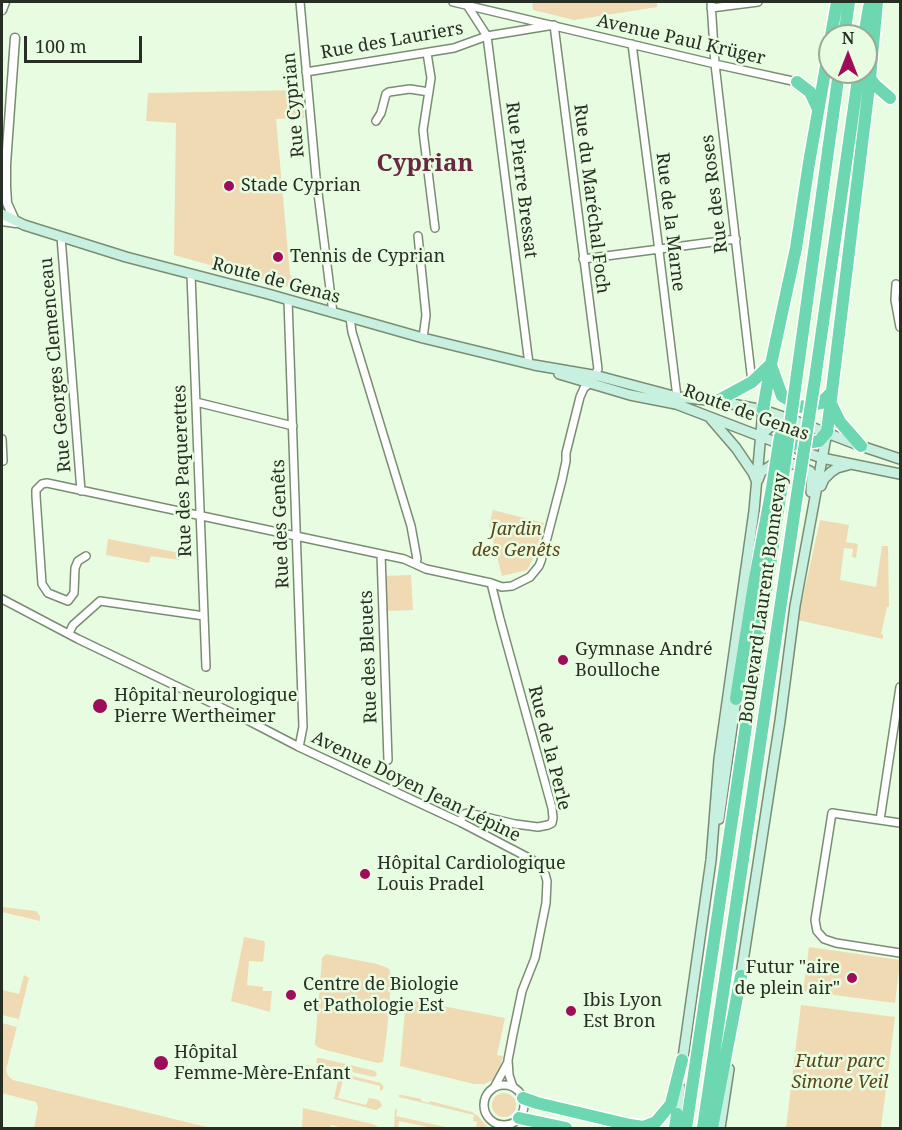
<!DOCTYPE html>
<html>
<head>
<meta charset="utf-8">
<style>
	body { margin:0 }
	#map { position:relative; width:902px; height:1130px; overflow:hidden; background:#e7fce0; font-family:"Noto Serif",serif }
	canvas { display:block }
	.frame { position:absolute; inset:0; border:3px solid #272e24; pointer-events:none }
	.north { position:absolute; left:818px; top:24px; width:60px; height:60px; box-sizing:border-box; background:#e7fce0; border:2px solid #9aaa95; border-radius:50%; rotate:0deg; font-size:16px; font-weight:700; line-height:24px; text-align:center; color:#272e24 }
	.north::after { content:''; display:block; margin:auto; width:21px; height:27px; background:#9d0d59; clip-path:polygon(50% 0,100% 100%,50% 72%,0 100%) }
	.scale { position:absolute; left:24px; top:36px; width:118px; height:27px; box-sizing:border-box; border:3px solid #272e24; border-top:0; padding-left:8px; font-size:18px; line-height:21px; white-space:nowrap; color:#272e24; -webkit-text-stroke:4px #e7fce0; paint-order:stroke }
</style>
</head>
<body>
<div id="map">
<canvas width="902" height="1130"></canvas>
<div class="frame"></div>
<div class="north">N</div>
<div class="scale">100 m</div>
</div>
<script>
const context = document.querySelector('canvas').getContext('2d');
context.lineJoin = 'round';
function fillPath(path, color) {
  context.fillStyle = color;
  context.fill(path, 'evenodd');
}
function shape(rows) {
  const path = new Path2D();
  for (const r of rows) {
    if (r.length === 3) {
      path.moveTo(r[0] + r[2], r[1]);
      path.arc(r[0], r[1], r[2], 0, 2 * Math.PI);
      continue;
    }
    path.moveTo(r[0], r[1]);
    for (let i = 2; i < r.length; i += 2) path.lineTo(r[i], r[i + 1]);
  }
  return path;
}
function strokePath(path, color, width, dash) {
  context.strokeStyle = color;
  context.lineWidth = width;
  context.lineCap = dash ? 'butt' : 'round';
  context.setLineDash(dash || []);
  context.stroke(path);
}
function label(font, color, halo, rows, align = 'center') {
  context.font = font + ' "Noto Serif",serif';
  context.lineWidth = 5;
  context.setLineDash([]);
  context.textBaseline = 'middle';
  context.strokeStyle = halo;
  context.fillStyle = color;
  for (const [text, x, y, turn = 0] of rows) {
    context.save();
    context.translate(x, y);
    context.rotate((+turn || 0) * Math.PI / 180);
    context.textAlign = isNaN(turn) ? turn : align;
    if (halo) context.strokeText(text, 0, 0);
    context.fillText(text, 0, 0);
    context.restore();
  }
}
const green = shape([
	[532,2,657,2,657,7,574,20,533,10],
	[302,90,304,118,276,119,290,275,292,276,289,287,174,255,176,123,146,121,148,93],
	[493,510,544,523,534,557,527,570,502,576,489,525],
	[820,520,849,525,846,542,858,544,856,558,852,557,853,549,844,548,840,580,876,587,882,546,888,546,889,607,887,607,881,634,883,635,883,639,798,620],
	[108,539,180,553,179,560,151,556,149,563,106,555],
	[411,575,413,610,386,611,384,576],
	[2,907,36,911,40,916,40,921,2,912],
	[244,937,264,941,265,944,263,962,249,961,247,985,263,987,263,991,272,991,270,1012,231,1001],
	[809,947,900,960,895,1003,803,991],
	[326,954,377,964,388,968,390,971,391,984,387,1031,383,1062,377,1063,322,1049,316,1046,315,1044,322,958],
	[24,975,29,978,6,1070,8,1076,13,1080,211,1128,34,1128,38,1108,36,1102,2,1093,2,1023,17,1027,19,1019,2,1015,2,990,19,994],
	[406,999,505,1018,497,1055,503,1056,498,1073,495,1079,484,1084,474,1084,400,1066],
	[801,1005,895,1017,881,1128,786,1128],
	[317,1058,320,1058,375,1071,377,1075,374,1077,318,1064,316,1062],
	[306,1065,381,1083,384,1088,380,1091,380,1086,344,1077,338,1098,366,1105,369,1098,379,1100,382,1105,381,1107,376,1110,334,1099,339,1076,307,1068],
	[504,1105,12],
	[399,1095,402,1095,421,1099,421,1101,429,1103,430,1101,472,1112,479,1117,488,1128,476,1128,477,1122,473,1121,474,1115,399,1097],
	[303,1108,373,1124,380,1128,345,1128,331,1125,330,1128,302,1128],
	[395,1109,397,1110,396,1116,450,1128,432,1128,399,1121,398,1128,394,1128]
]);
const minor = shape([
	[300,2,316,177,333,313],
	[453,2,715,64,797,82],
	[466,2,467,5,487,36,529,364],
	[711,2,715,64,752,382],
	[711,8,758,2],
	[632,44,658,243,677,397,676,401],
	[427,53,431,78,423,130,424,139,435,228],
	[306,72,454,48,487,36,554,25,598,369,594,376],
	[376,121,381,113,386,94,389,92,410,89,429,92],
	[418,236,426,315,423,338],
	[61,237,81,491],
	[583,259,736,239],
	[191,274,206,667],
	[896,284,895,300,900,327],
	[288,300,303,727,299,747],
	[350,318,352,332,411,526,417,559,416,563],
	[196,402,293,426],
	[2,439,3,461],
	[381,554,388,760],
	[86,556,78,561,75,568,74,593,68,601,48,593,42,584,36,496,36,490,42,484,47,483,404,559,426,569,491,583,502,587,512,586,530,577,539,566,541,561,562,480,566,461,566,453,580,397,584,388,589,384],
	[2,599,78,639,247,720,299,747,460,822,531,859,538,864,545,874,547,881,546,903,535,958,522,991,513,1034,508,1060,509,1075,513,1087],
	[69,633,73,625,100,601,204,616],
	[880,820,900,687],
	[460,822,464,814,469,813,515,824,538,827,548,825,552,823,553,818,552,808,500,619,491,583],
	[900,823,832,813,815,920,817,931,824,939,836,943,900,953],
	[504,1105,20],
	[495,1086,508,1062]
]);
const tertiary = shape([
	[2,10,5,2],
	[2,221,16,223,7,203,6,186,6,164,15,38]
]);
const secondary = shape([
	[2,214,24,225,126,257,268,294,423,338,534,365,598,376,677,397,717,401,763,410,798,422,861,446,900,459],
	[559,374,630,395,676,404,783,445],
	[711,419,736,448,753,473,756,480],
	[760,436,770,427,782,422,792,422],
	[799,450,822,458,900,474],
	[758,480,761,472,772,465,782,463,794,464,810,471,812,475,811,492],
	[821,486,824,479,831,472,837,468,848,465],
	[719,819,736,699],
	[740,981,780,721,795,606,827,432],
	[682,1065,711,860,719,759,754,511,763,410],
	[677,1114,680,1088],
	[720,1128,729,1069]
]);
const trunk = shape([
	[831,36,837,2],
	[844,36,849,2],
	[864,36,869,7],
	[870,78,875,85,890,98],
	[797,82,810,92,818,109],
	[771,365,782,396,801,407,821,403,832,392],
	[797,374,839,72],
	[815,379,859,72],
	[717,401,752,382,771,364],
	[831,404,840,422,861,446],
	[763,410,771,364,796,248,809,163,830,43],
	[783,445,800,444,819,441,827,432,870,78,877,2],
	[736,699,755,578,772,488],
	[523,1098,537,1103,630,1125,643,1127,656,1122,671,1104,682,1060],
	[519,1118,566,1128],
	[675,1128,677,1114],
	[686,1128,781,491],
	[703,1128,797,495],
	[712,1128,741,976]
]);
const trunkBridge = shape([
	[772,488,780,437,783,431],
	[781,491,797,374],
	[797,495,815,379]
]);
const markers = [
	[229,186,6,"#9d0d59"],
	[278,257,6,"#9d0d59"],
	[563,660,6,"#9d0d59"],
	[100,706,8,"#9d0d59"],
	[365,874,6,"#9d0d59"],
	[852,978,6,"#9d0d59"],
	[291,995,6,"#9d0d59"],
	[571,1011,6,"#9d0d59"],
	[161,1063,8,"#9d0d59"]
];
const streetNames = [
	["Avenue Paul Krüger",681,40,13],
	["Rue des Lauriers",392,41,-10],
	["Rue Cyprian",294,105,-95],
	["Rue Pierre Bressat",521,180,83],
	["Rue des Roses",715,194,-97],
	["Rue du Maréchal Foch",591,199,83],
	["Rue de la Marne",670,222,83],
	["Route de Genas",276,281,15],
	["Rue Georges Clemenceau",56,365,-95],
	["Route de Genas",746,413,20],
	["Rue des Paquerettes",183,471,-92],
	["Rue des Genêts",281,524,-92],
	["Boulevard Laurent Bonnevay",764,598,-82],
	["Rue des Bleuets",369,657,-92],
	["Rue de la Perle",549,748,76],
	["Avenue Doyen Jean Lépine",416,787,26]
];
const poiNames = [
	["Stade Cyprian",241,186],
	["Tennis de Cyprian",290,257],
	["Gymnase André",575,650],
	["Boulloche",575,671],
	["Hôpital neurologique",114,696],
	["Pierre Wertheimer",114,717],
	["Hôpital Cardiologique",377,864],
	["Louis Pradel",377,885],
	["Futur \"aire",840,968,"right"],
	["de plein air\"",840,989,"right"],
	["Centre de Biologie",303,985],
	["et Pathologie Est",303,1006],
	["Ibis Lyon",583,1001],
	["Est Bron",583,1022],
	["Hôpital",174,1053],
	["Femme-Mère-Enfant",174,1074]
];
const parkNames = [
	["Jardin",516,530],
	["des Genêts",516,551],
	["Futur parc",840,1062],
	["Simone Veil",840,1083]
];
const districtNames = [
	["Cyprian",425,164]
];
fillPath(green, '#f0dab4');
strokePath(minor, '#7a8d73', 10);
strokePath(tertiary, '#7a8d73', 11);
strokePath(secondary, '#7a8d73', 12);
strokePath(trunk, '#fff', 15);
strokePath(minor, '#fff', 7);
strokePath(tertiary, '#fff', 8);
strokePath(secondary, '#c8f0e1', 9);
strokePath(trunk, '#6cd7b0', 12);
strokePath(trunkBridge, '#fff', 15, []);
strokePath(trunkBridge, '#6cd7b0', 12);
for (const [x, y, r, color] of markers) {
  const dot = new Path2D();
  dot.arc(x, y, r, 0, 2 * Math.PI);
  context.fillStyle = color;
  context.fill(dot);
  strokePath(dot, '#e7fce0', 2);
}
label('18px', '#272e24', '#e7fce0', streetNames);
label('18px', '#272e24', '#e7fce0', poiNames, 'left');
label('italic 18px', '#5d4518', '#e7fce0', parkNames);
label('bold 24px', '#6a2743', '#e7fce0', districtNames);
</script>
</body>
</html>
